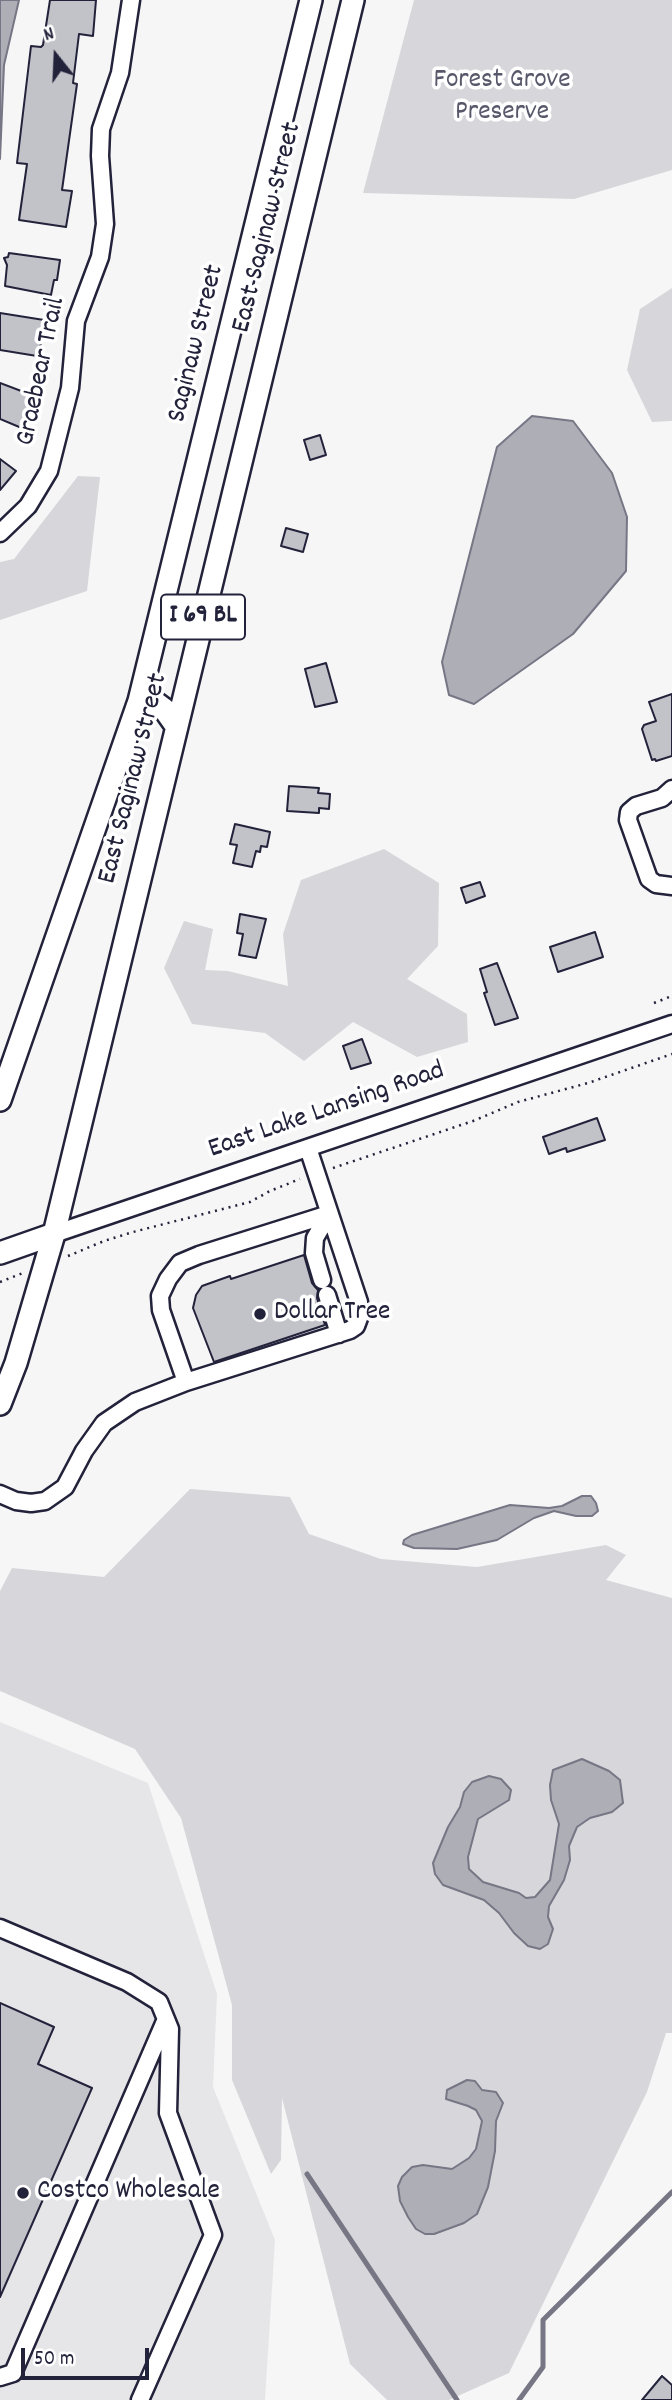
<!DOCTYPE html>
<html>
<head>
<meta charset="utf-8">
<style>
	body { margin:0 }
	#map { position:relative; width:672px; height:2400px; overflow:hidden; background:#f6f6f7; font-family:Dekko,sans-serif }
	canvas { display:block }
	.north { position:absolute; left:21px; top:21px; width:70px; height:70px; -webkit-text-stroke:5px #fff; paint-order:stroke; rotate:342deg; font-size:19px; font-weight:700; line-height:28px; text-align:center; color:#22223b }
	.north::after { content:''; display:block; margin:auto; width:24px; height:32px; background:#22223b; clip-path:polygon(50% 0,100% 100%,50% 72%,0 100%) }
	.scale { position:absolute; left:21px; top:2348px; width:128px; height:32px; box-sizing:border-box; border:4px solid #22223b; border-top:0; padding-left:9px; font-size:21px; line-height:24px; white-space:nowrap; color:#22223b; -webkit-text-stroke:5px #fff; paint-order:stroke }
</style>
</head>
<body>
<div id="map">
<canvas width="672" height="2400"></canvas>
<div class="north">N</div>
<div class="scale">50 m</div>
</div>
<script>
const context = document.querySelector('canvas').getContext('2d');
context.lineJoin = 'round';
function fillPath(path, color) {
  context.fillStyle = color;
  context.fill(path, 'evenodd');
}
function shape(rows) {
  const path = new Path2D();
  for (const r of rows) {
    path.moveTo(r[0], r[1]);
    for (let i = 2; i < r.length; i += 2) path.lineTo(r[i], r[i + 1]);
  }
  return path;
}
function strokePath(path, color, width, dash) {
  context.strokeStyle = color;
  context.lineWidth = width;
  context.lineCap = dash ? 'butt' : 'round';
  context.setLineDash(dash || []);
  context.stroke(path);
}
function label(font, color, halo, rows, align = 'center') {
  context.font = font + ' Dekko,sans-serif';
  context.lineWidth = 7;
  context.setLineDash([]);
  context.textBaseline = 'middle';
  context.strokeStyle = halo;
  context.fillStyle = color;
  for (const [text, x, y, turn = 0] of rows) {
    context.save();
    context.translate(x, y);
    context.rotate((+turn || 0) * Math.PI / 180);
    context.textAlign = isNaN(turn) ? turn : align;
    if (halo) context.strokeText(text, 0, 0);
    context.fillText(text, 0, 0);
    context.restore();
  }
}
const built = shape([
	[0,1722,148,1783,217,1994,213,2087,275,2240,265,2400,0,2400]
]);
const green = shape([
	[414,0,672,0,672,170,574,199,363,193],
	[672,288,672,421,652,422,627,370,640,309],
	[78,476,100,477,87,591,0,620,0,562,14,559],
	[384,849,439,883,438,946,407,979,467,1014,468,1042,417,1057,353,1022,304,1061,265,1033,192,1024,164,968,184,921,213,929,205,970,228,971,288,986,283,934,301,880],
	[190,1489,290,1497,309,1534,381,1559,477,1567,606,1545,626,1555,606,1580,672,1598,672,2033,666,2033,647,2092,509,2373,449,2400,387,2400,350,2364,282,2098,281,2160,271,2174,232,2080,232,2005,181,1818,135,1749,0,1691,0,1591,12,1568,104,1577]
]);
const water = shape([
	[0,0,19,0,4,65,0,159,0,0],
	[532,416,573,421,612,473,627,517,626,571,573,634,474,704,449,695,442,662,497,447,532,416],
	[582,1496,591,1496,596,1503,598,1511,592,1516,576,1516,554,1511,534,1518,497,1540,457,1549,414,1548,403,1544,404,1540,412,1535,510,1505,549,1508,562,1506,582,1496],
	[582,1759,609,1771,620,1780,623,1803,612,1812,590,1818,577,1827,569,1846,570,1860,564,1880,549,1906,548,1917,553,1929,548,1944,540,1949,528,1946,514,1933,499,1913,484,1900,443,1885,435,1874,433,1863,448,1827,460,1807,464,1792,472,1782,489,1776,501,1779,511,1790,509,1800,478,1819,468,1857,469,1869,483,1882,519,1893,526,1898,535,1897,550,1880,559,1824,551,1800,550,1785,553,1770,582,1759],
	[467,2080,475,2081,482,2090,496,2092,503,2103,496,2121,495,2151,488,2187,477,2214,464,2223,434,2234,425,2234,416,2229,408,2217,400,2201,398,2186,402,2177,412,2167,423,2165,452,2169,469,2158,476,2149,482,2121,476,2110,468,2106,446,2099,447,2090,467,2080]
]);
const stream = shape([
	[307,2174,457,2400],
	[519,2400,543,2367,543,2320,672,2192]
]);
const building = shape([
	[50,0,96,0,93,36,79,34,73,83,77,84,62,190,72,191,66,227,19,220,27,164,17,163,31,46,41,47,43,45,50,0],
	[9,253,60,260,57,280,54,280,51,295,5,286,7,265,4,258,8,257,9,253],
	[0,313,44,320,40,348,38,348,37,356,0,350,0,313],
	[0,383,37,397,24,429,0,419,0,383],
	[320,435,326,455,310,460,304,440,320,435],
	[0,459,16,471,0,490,0,459],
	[286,528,308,534,303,552,281,546,286,528],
	[326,663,337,702,315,707,305,669,326,663],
	[672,694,672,756,656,761,655,759,652,760,642,729,644,725,656,721,649,702,672,694],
	[289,786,319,788,318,793,330,794,329,809,319,808,319,813,287,811,289,786],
	[235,824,270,832,267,847,261,846,260,852,256,851,252,867,233,863,237,845,230,844,235,824],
	[480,882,485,896,466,903,461,888,480,882],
	[240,914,266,919,256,958,239,955,243,934,237,933,240,914],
	[595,932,603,957,558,972,550,947,595,932],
	[497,963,518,1018,495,1025,484,993,487,992,480,969,497,963],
	[362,1039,371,1063,351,1069,343,1046,362,1039],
	[597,1118,605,1140,567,1152,566,1148,549,1154,543,1137,597,1118],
	[304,1255,312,1283,318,1290,317,1298,325,1325,214,1362,193,1308,196,1295,202,1286,230,1276,231,1279,304,1255],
	[0,2003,54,2027,38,2064,92,2088,0,2297,0,2003],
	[662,2376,672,2385,672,2400,642,2400,662,2376]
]);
const path = shape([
	[654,1003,672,996],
	[333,1168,473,1121,518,1102,588,1083,672,1054],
	[68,1256,104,1241,133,1232,250,1202,270,1191,300,1179],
	[0,1282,23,1273]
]);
const minor = shape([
	[0,533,28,506,49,471,70,388,76,321,100,257,105,224,100,156,101,129,120,73,131,0],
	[672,789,662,798,636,806,629,812,628,820,649,879,656,884,672,886],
	[54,1234,672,1024],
	[322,1280,314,1253,315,1238,329,1214],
	[327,1295,339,1334],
	[186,1382,161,1310,160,1296,168,1279,180,1263,199,1255,329,1214],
	[0,1494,16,1501,31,1503,45,1501,65,1487,84,1451,104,1423,135,1402,186,1382,350,1330,356,1326,359,1318,359,1302,308,1148],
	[0,1928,127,1982,159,2002,170,2029,168,2113,213,2235,140,2400],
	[0,2377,13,2373,166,2019]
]);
const major = shape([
	[139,701,156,703,164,709,176,726],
	[0,1100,139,701,311,0],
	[0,1253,54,1234],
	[0,1404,16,1363,54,1234,353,0]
]);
const markers = [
	[260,1314,7,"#22223b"],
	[23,2193,7,"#22223b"]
];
const shields = [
	[203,617,84]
];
const shieldNames = [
	["I 69 BL",203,617]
];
const parkNames = [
	["Forest Grove",502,82],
	["Preserve",502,114]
];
const streetNames = [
	["East Saginaw Street",269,228,-76],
	["Saginaw Street",198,344,-76],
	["Graebear Trail",43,372,-78],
	["East Saginaw Street",135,779,-76],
	["East Lake Lansing Road",327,1112,-19]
];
const poiNames = [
	["Dollar Tree",274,1314],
	["Costco Wholesale",37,2193]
];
fillPath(built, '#e6e6e9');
fillPath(green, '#d7d7db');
fillPath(water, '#aeaeb7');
strokePath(water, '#767685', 2);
strokePath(stream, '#767685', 5);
fillPath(building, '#c2c2c9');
strokePath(building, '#22223b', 2);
strokePath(minor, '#22223b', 21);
strokePath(major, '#22223b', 26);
strokePath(path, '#22223b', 2.5, [2, 5]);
strokePath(minor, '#fff', 16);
strokePath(major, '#fff', 21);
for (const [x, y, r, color] of markers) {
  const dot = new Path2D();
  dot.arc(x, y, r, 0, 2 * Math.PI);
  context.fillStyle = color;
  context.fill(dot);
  strokePath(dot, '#fff', 2.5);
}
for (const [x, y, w] of shields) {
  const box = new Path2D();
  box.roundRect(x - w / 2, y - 22.5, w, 45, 5);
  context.fillStyle = '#fff';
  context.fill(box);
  strokePath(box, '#22223b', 2);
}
label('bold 26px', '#22223b', null, shieldNames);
label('28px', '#58586b', '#fff', parkNames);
label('28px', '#22223b', '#fff', streetNames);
label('28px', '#22223b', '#fff', poiNames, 'left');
</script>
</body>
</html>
